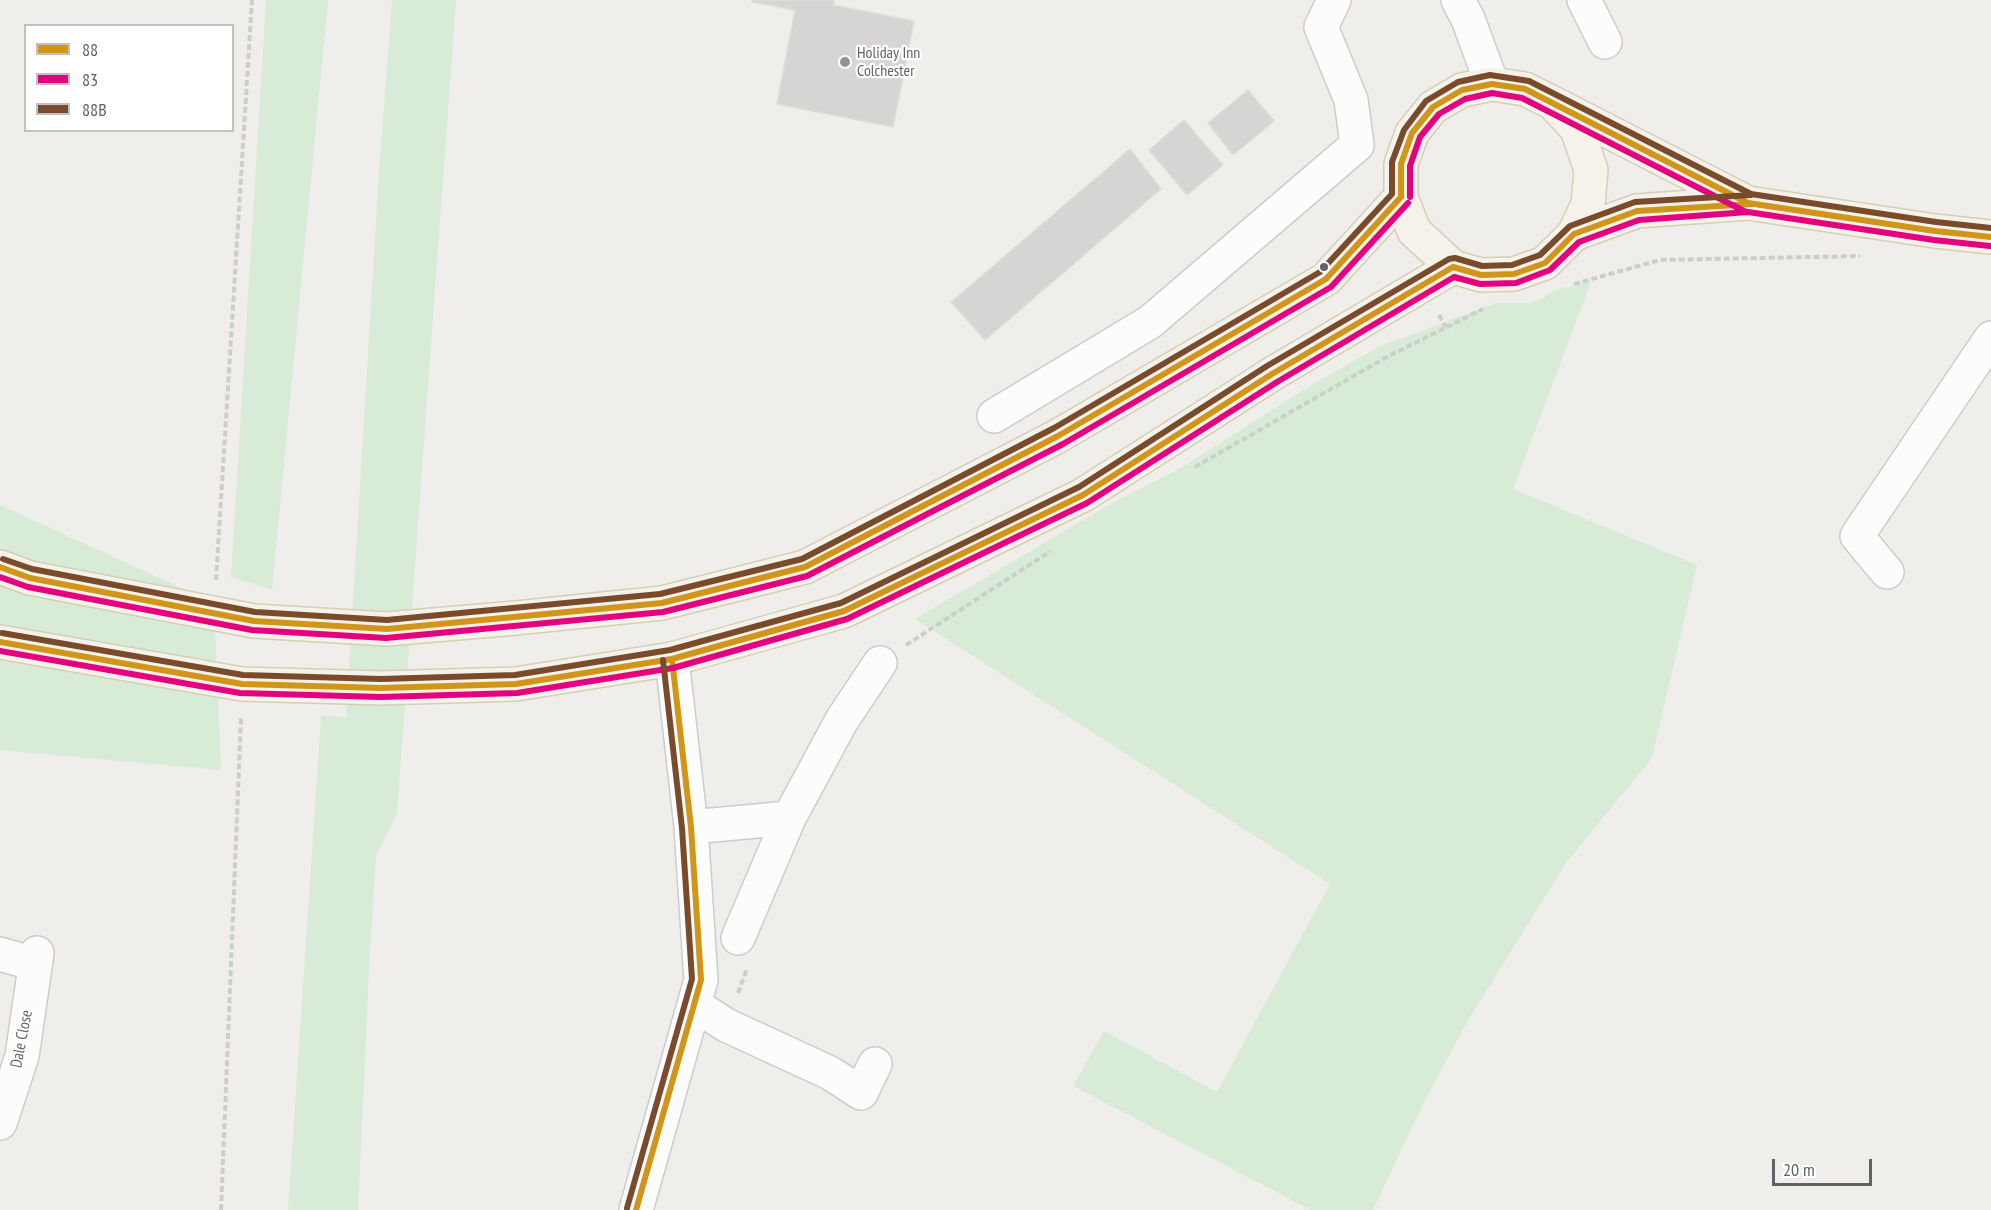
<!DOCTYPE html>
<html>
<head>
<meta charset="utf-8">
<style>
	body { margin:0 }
	#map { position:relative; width:1991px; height:1210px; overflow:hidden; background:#efeeea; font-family:"PT Sans Narrow",sans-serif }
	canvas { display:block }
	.legend { position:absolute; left:24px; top:24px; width:210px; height:108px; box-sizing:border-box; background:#fff; border:2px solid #bfc1c3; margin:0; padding:8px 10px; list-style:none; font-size:18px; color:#5f6368 }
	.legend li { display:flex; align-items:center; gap:12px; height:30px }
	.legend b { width:30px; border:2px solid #bfc1c3 }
	.scale { position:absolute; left:1772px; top:1159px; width:100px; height:27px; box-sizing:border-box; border:3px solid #5f6368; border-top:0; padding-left:8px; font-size:18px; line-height:21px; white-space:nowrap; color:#5f6368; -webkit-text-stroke:4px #fff; paint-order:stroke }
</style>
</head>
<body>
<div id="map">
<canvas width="1991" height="1210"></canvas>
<ul class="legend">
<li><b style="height:8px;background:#d1951a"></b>88</li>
<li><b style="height:8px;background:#e5007d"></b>83</li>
<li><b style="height:8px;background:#7a4b2a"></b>88B</li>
</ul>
<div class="scale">20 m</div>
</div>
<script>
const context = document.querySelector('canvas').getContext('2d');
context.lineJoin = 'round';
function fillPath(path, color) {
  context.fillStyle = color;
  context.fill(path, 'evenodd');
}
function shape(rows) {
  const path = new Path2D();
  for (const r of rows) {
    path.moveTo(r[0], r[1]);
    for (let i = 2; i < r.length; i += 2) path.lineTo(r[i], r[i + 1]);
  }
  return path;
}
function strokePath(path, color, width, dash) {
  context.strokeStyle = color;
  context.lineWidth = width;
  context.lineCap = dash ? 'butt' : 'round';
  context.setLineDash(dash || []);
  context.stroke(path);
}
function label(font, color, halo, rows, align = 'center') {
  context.font = font + ' "PT Sans Narrow",sans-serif';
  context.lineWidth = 4.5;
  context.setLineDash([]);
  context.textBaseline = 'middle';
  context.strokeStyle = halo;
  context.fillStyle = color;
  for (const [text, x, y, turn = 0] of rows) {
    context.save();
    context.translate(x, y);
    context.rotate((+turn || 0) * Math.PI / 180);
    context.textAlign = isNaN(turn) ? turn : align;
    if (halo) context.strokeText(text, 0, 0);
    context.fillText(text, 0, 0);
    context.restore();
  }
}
const green = shape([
	[266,0,328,0,272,590,231,577],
	[392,0,456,0,397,813,376,856,370,949,358,1210,288,1210,321,716,346,717,379,172],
	[1591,282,1513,489,1697,565,1652,758,1566,863,1467,1022,1423,1104,1373,1210,1311,1210,1073,1086,1104,1031,1217,1092,1330,884,915,619,1107,506,1184,466,1316,382,1379,347,1496,303,1530,303,1542,299,1554,290],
	[0,505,214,603,221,770,0,750]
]);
const building = shape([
	[752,0,834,0,833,5,914,21,893,127,777,104,795,10,752,2,752,0],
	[1248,90,1274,121,1233,155,1208,123,1248,90],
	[1184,120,1223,165,1187,195,1149,150,1184,120],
	[1130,149,1161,189,985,340,951,302,1130,149]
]);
const path = shape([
	[1574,284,1660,260,1860,256],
	[1439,315,1446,327],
	[1195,467,1385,358,1483,309],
	[216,580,252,0],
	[906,645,1051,551],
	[738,993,747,969],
	[221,1210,241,718]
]);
const minor = shape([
	[1458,0,1468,19,1492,84],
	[1584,0,1605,42],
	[994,416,1150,322,1357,145,1351,100,1321,27,1334,0],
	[1887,572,1857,536,1991,338],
	[691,827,789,818,842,720,880,663],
	[738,938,789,818],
	[0,954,35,964],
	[695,1005,726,1025,830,1073,861,1093,875,1064],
	[0,1123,22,1056,37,953],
	[636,1210,701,980,691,827,672,659]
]);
const major = shape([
	[1553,103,1577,129,1591,170,1588,204,1574,234,1545,263,1514,274,1481,275,1453,267,1414,231,1401,197,1401,164,1412,133,1433,107,1462,90,1492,84,1525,89,1553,103,1748,203],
	[1574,234,1637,211,1748,203,1935,231,1991,237],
	[0,567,30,578,254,621,387,629,516,618,662,603,805,567,1058,436,1326,279,1401,197],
	[0,642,242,684,381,688,516,684,672,659,844,611,1083,495,1272,374,1453,267]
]);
const bus1 = shape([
	[1401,197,1401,164,1412,133,1433,107,1462,90,1492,84,1525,89,1748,203,1935,231,1991,237],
	[1453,267,1481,275,1514,274,1545,263,1574,234,1637,211,1752,204],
	[0,567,30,578,254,621,387,629,662,603,805,567,1058,436,1326,279,1401,197],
	[0,642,242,684,381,688,516,684,672,659,844,611,1083,495,1272,374,1453,267],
	[636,1210,701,980,691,827,672,659]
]);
const bus2 = shape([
	[1410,197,1410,166,1420,137,1439,114,1465,99,1492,93,1522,98,1746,212],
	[0,577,28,587,252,630,386,638,663,612,807,576,1063,444,1331,287,1408,203],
	[0,651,240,693,381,697,517,693,673,668,847,619,1087,503,1277,382,1454,277,1480,284,1516,283,1550,270,1579,242,1639,220,1748,212,1934,240,1990,246]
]);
const bus3 = shape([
	[3,559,32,569,255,612,387,620,660,594,802,559,1054,428,1320,272,1392,194,1392,162,1404,130,1426,101,1458,82,1490,75,1529,81,1751,194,1936,222,1991,228],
	[2,633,243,675,381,679,515,675,670,650,841,603,1079,487,1267,366,1449,259,1455,258,1482,266,1512,265,1540,255,1570,226,1635,202,1751,195],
	[627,1208,692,979,682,828,663,660]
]);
const markers = [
	[845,62,6,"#919496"],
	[1324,267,5,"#5f6368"]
];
const poiNames = [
	["Holiday Inn",857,53],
	["Colchester",857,71]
];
const streetNames = [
	["Dale Close",22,1039,-79]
];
fillPath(green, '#d8ebd6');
fillPath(building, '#d6d5d3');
strokePath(building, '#deddd9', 1.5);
strokePath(minor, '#cbcccc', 36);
strokePath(major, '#d7ceb8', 36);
strokePath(path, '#cacfcc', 4, [6, 3]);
strokePath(minor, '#fdfcfc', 33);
strokePath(major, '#f4f2e9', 33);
strokePath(bus1, '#d1951a', 6);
strokePath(bus2, '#e5007d', 6);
strokePath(bus3, '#7a4b2a', 6);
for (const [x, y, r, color] of markers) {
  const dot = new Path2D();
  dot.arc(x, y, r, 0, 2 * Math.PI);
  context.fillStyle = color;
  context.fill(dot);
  strokePath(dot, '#fff', 2);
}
label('16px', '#5f6368', '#fff', poiNames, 'left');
label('16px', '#5f6368', '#fff', streetNames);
</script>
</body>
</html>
